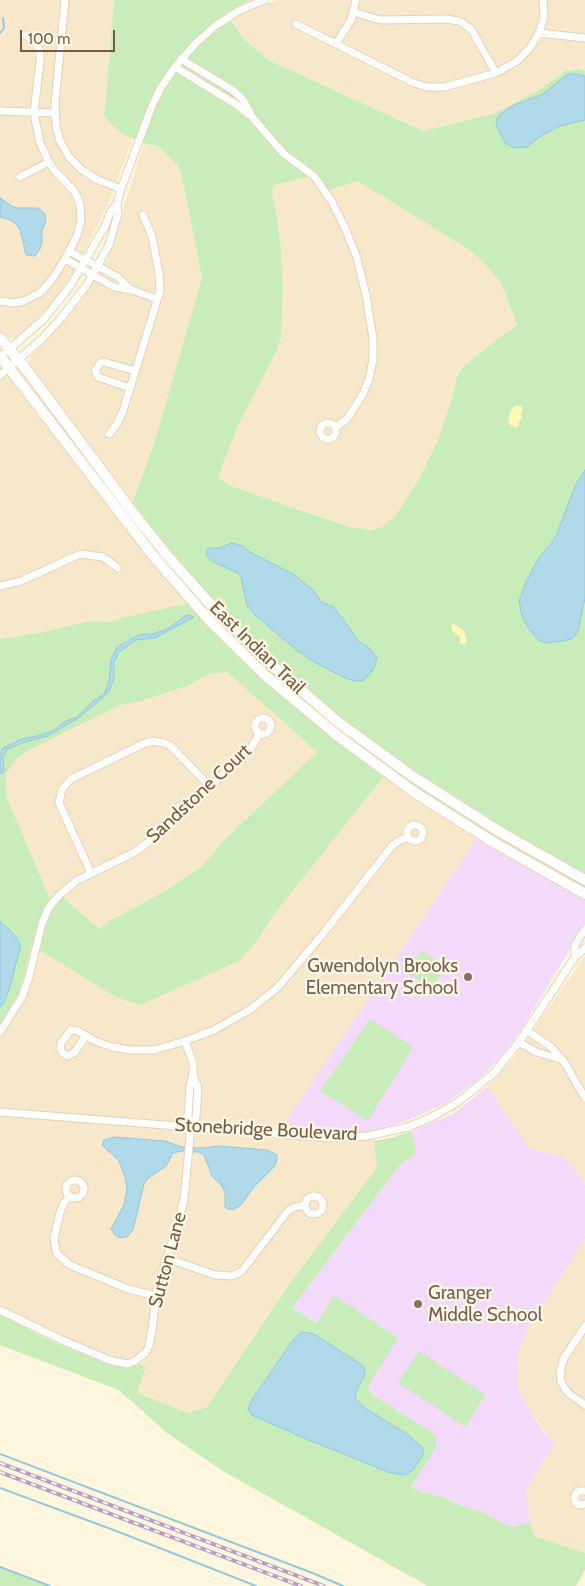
<!DOCTYPE html>
<html>
<head>
<meta charset="utf-8">
<style>
	body { margin:0 }
	#map { position:relative; width:585px; height:1586px; overflow:hidden; background:#fef6dd; font-family:Cabin,sans-serif }
	canvas { display:block }
	.scale { position:absolute; left:20px; top:30px; width:95px; height:22px; box-sizing:border-box; border:2px solid #765c44; border-top:0; padding-left:6px; font-size:15px; line-height:18px; white-space:nowrap; color:#765c44; -webkit-text-stroke:4px #fff8e5; paint-order:stroke }
</style>
</head>
<body>
<div id="map">
<canvas width="585" height="1586"></canvas>
<div class="scale">100 m</div>
</div>
<script>
const context = document.querySelector('canvas').getContext('2d');
context.lineJoin = 'round';
function fillPath(path, color) {
  context.fillStyle = color;
  context.fill(path, 'evenodd');
}
function shape(rows) {
  const path = new Path2D();
  for (const r of rows) {
    if (r.length === 3) {
      path.moveTo(r[0] + r[2], r[1]);
      path.arc(r[0], r[1], r[2], 0, 2 * Math.PI);
      continue;
    }
    path.moveTo(r[0], r[1]);
    for (let i = 2; i < r.length; i += 2) path.lineTo(r[i], r[i + 1]);
  }
  return path;
}
function strokePath(path, color, width, dash) {
  context.strokeStyle = color;
  context.lineWidth = width;
  context.lineCap = dash ? 'butt' : 'round';
  context.setLineDash(dash || []);
  context.stroke(path);
}
function label(font, color, halo, rows, align = 'center') {
  context.font = font + ' Cabin,sans-serif';
  context.lineWidth = 4.5;
  context.setLineDash([]);
  context.textBaseline = 'middle';
  context.strokeStyle = halo;
  context.fillStyle = color;
  for (const [text, x, y, turn = 0] of rows) {
    context.save();
    context.translate(x, y);
    context.rotate((+turn || 0) * Math.PI / 180);
    context.textAlign = isNaN(turn) ? turn : align;
    if (halo) context.strokeText(text, 0, 0);
    context.fillText(text, 0, 0);
    context.restore();
  }
}
const residential = shape([
	[0,0,114,0,104,109,125,135,133,138,107,206,71,278,45,312,16,338,8,338,0,332],
	[278,0,585,0,585,71,579,69,571,69,560,74,539,90,493,114,423,131,268,60,244,39,228,19,255,7],
	[144,143,160,147,177,165,181,172,202,280,154,444,132,504,31,370,29,362,31,355,47,340,81,301,108,258],
	[309,177,322,192,358,180,468,249,485,264,501,283,517,325,491,344,462,368,457,377,451,402,437,442,419,479,394,518,382,527,371,530,350,527,302,511,231,486,220,479,219,474,238,426,277,350,281,337,283,288,281,249,277,218,272,193,274,185],
	[0,363,29,399,112,512,159,571,189,603,121,618,111,622,89,621,44,632,0,639],
	[227,672,317,752,225,839,202,866,163,892,111,920,99,929,56,892,50,899,7,798,6,774,17,759,27,751,121,705,138,702,187,686,210,674],
	[384,776,478,837,290,1115,342,1133,372,1130,378,1168,290,1283,207,1407,190,1413,136,1393,146,1366,138,1364,124,1368,107,1364,58,1344,0,1315,0,1024,18,995,25,973,31,945,116,997,231,965,266,926,274,913],
	[585,956,585,1185,567,1159,530,1149,487,1087,515,1056],
	[585,1239,585,1553,534,1536,530,1522,526,1490,555,1444,542,1429,526,1403,518,1389,516,1375,517,1363,519,1350,530,1325]
]);
const education = shape([
	[478,837,585,898,585,924,521,1030,500,1058,478,1080,446,1103,418,1116,389,1127,359,1132,342,1133,290,1130,290,1115],
	[487,1087,530,1149,567,1159,585,1185,585,1239,530,1325,519,1350,517,1363,518,1389,541,1429,555,1444,526,1490,530,1522,515,1527,507,1525,480,1511,459,1505,441,1496,424,1493,411,1487,436,1447,436,1435,373,1395,368,1387,381,1366,344,1343,323,1326,292,1308,398,1167,416,1153,412,1131,453,1114]
]);
const green = shape([
	[114,0,250,0,225,14,244,39,268,60,423,131,493,114,539,90,565,71,579,69,585,71,585,876,501,828,421,777,321,704,246,636,211,598,154,533,132,504,154,444,202,279,181,172,177,165,160,147,144,143,125,135,113,126,104,116],
	[309,177,322,192,358,181,468,249,485,264,501,283,517,325,491,344,462,368,457,377,451,402,437,442,419,479,394,518,382,527,371,530,350,527,302,511,231,486,220,479,219,474,238,426,277,350,281,337,283,288,281,249,277,218,272,193,274,185],
	[19,372,42,402,72,437,124,507,309,702,585,884,585,890,510,848,414,787,364,752,273,677,213,618,152,549,19,373],
	[189,603,384,776,275,913,256,942,239,961,140,1005,116,997,31,945,25,973,18,995,0,1024,0,639,44,632,89,621,111,622,121,618],
	[227,672,317,752,225,839,202,866,163,892,111,920,99,929,56,891,50,899,7,798,6,774,17,759,27,751,121,705,138,702,187,686,210,674],
	[421,951,446,966,432,988,407,973],
	[370,1019,413,1047,368,1121,320,1091],
	[412,1131,416,1153,398,1167,292,1308,317,1323,334,1295,398,1338,368,1387,373,1395,436,1435,436,1447,411,1487,424,1493,441,1496,459,1505,480,1511,507,1525,515,1527,530,1522,534,1536,585,1553,585,1570,576,1586,428,1586,223,1471,167,1433,119,1390,0,1345,0,1315,58,1344,107,1364,124,1368,138,1364,146,1366,137,1393,189,1413,207,1407,290,1283,377,1168,374,1141,394,1137],
	[419,1351,485,1395,465,1427,398,1383],
	[0,1568,48,1586,0,1586]
]);
const sand = shape([
	[517,405,522,407,523,410,521,413,522,418,519,421,519,425,517,428,510,425,508,422,511,410],
	[451,624,456,625,464,631,467,641,465,644,462,645,460,643,460,637,452,631]
]);
const water = shape([
	[568,74,577,74,585,76,585,120,560,126,541,136,527,147,515,148,505,143,497,127,496,122,499,115,512,106,543,94,568,74],
	[0,198,12,206,17,208,38,208,45,214,46,221,42,231,42,242,40,249,35,256,26,255,20,230,16,224,10,220,0,217,0,198],
	[585,470,585,598,578,631,573,638,564,641,545,643,538,640,527,626,522,616,519,601,526,582,539,557,551,544,557,534,575,486,585,470],
	[232,543,243,546,248,551,293,574,314,591,321,602,334,607,358,640,369,648,377,658,374,668,369,675,362,681,357,681,347,679,316,663,299,652,255,615,247,606,241,577,238,573,213,562,206,555,207,550,210,548,219,548,232,543],
	[188,615,194,617,155,638,136,640,118,653,114,663,114,678,110,690,107,694,80,717,48,736,25,742,8,749,3,756,4,771,0,774,0,756,3,748,22,739,38,736,55,730,64,722,77,717,93,701,104,694,109,683,111,660,117,647,137,636,144,634,153,634,169,628,184,617,188,615],
	[0,921,14,934,20,943,20,949,9,990,4,1003,0,1007,0,921],
	[114,1137,165,1141,182,1147,202,1148,220,1146,267,1150,277,1155,277,1159,275,1166,254,1187,241,1205,233,1210,227,1209,225,1207,225,1193,222,1186,212,1176,204,1155,199,1152,182,1151,173,1153,166,1166,147,1179,144,1184,133,1230,127,1237,119,1238,115,1235,111,1229,124,1205,127,1187,125,1177,119,1161,102,1145,104,1140,114,1137],
	[302,1332,314,1334,359,1363,364,1367,365,1375,357,1389,355,1398,365,1408,407,1434,423,1448,423,1455,413,1470,405,1475,402,1475,388,1472,304,1438,252,1415,248,1409,253,1398,293,1340,302,1332]
]);
const stream = shape([
	[0,33,4,28,3,18],
	[0,1454,315,1574,343,1586],
	[0,1488,119,1532,256,1586],
	[0,1567,50,1586]
]);
const minor = shape([
	[65,0,55,103,56,126,60,141,69,157,82,170,96,179,121,189],
	[353,12,380,20,446,19,459,21,471,29,496,73],
	[296,24,414,83,427,87,444,87,496,73,517,61,530,48,539,33,544,17,543,0],
	[539,33,585,38],
	[336,44,351,20,356,0],
	[181,59,234,91,244,101,251,115],
	[175,67,237,105,252,117,283,153,314,176,332,202,346,230,357,258,366,295,373,339,373,360,369,379,363,394,347,419,335,428],
	[0,111,55,113],
	[20,177,49,162],
	[69,251,118,277,131,290],
	[65,259,114,287,132,290,157,299],
	[0,301,14,303,24,301,41,292,53,278,65,259,77,236,81,220,80,204,77,196,73,190,55,171,49,162,40,143,34,113,40,61,40,52,35,41,25,35],
	[6,352,44,319,71,285,105,226,111,211,117,204],
	[0,375,42,339,62,317,88,283,109,245,118,214,117,204,121,189,152,106,160,89,175,67,195,44,215,26,240,10,264,0],
	[130,388,98,377,95,371,100,363,104,362,135,371],
	[328,431,8],
	[109,434,117,424,123,411,160,291,159,274,152,236,143,215],
	[0,586,21,581,80,554,103,557,118,568],
	[263,726,8],
	[415,833,8],
	[91,873,59,803,62,789,71,779,145,743,153,741,164,743,171,746,210,787],
	[575,957,575,945,585,929],
	[527,1031,550,1046,565,1063,585,1098],
	[0,1032,22,997,29,977,42,924,48,909,57,897,76,881,133,853,159,835,251,748,259,734],
	[86,1036,74,1053,67,1056,62,1052,60,1049,61,1043,71,1030,78,1031,95,1041,112,1047,130,1050,154,1050,185,1041,214,1030,251,1009,278,987,322,935,392,846,397,842,407,837],
	[185,1041,193,1063,193,1073,198,1089,196,1117,191,1127],
	[519,1042,536,1052,560,1059],
	[0,1112,330,1138,367,1136,408,1127,434,1116,458,1102,494,1073,519,1042,575,957,585,948],
	[75,1189,9],
	[70,1196,64,1203,60,1213,54,1238,56,1251,58,1255,70,1265,128,1289,155,1296],
	[314,1205,9],
	[166,1258,215,1275,232,1276,242,1271,287,1212,294,1207,305,1205],
	[0,1310,62,1340,109,1360,127,1364,135,1361,146,1352,149,1346,152,1330,157,1288,175,1233,184,1199,191,1127,188,1116,190,1087,193,1073],
	[585,1326,564,1358,560,1371,561,1382,567,1392,585,1405],
	[585,1491,578,1491,574,1497,576,1503,580,1505,585,1504]
]);
const secondary = shape([
	[0,338,26,369,131,510,165,553,211,605,272,665,338,722,412,776,500,832,585,880],
	[0,356,154,557,210,621,266,676,338,736,414,792,493,842,585,894]
]);
const rail = shape([
	[0,1463,324,1586],
	[0,1472,301,1586]
]);
const markers = [
	[468,977,5,"#8d6e63"],
	[418,1304,5,"#8d6e63"]
];
const streetNames = [
	["East Indian Trail",257,648,44],
	["Sandstone Court",199,794,-43],
	["Stonebridge Boulevard",266,1130,3],
	["Sutton Lane",168,1260,-75]
];
const educationNames = [
	["Gwendolyn Brooks",458,966],
	["Elementary School",458,988],
	["Granger",428,1293,"left"],
	["Middle School",428,1315,"left"]
];
fillPath(residential, '#f7e8cb');
fillPath(education, '#f3dafa');
fillPath(green, '#c9ecbb');
fillPath(sand, '#fff8b6');
fillPath(water, '#b0dae9');
strokePath(water, '#96c8dc', 1);
strokePath(stream, '#96c8dc', 2);
strokePath(minor, '#e3d2b9', 9);
strokePath(secondary, '#e8d4b6', 12);
strokePath(minor, '#fff', 7);
strokePath(secondary, '#fff', 10);
strokePath(rail, '#b99cc7', 4);
strokePath(rail, '#fff8e5', 2, [5.5]);
for (const [x, y, r, color] of markers) {
  const dot = new Path2D();
  dot.arc(x, y, r, 0, 2 * Math.PI);
  context.fillStyle = color;
  context.fill(dot);
  strokePath(dot, '#fff8e5', 2);
}
label('19px', '#765c44', '#fff8e5', streetNames);
label('19px', '#785e54', '#fff8e5', educationNames, 'right');
</script>
</body>
</html>
